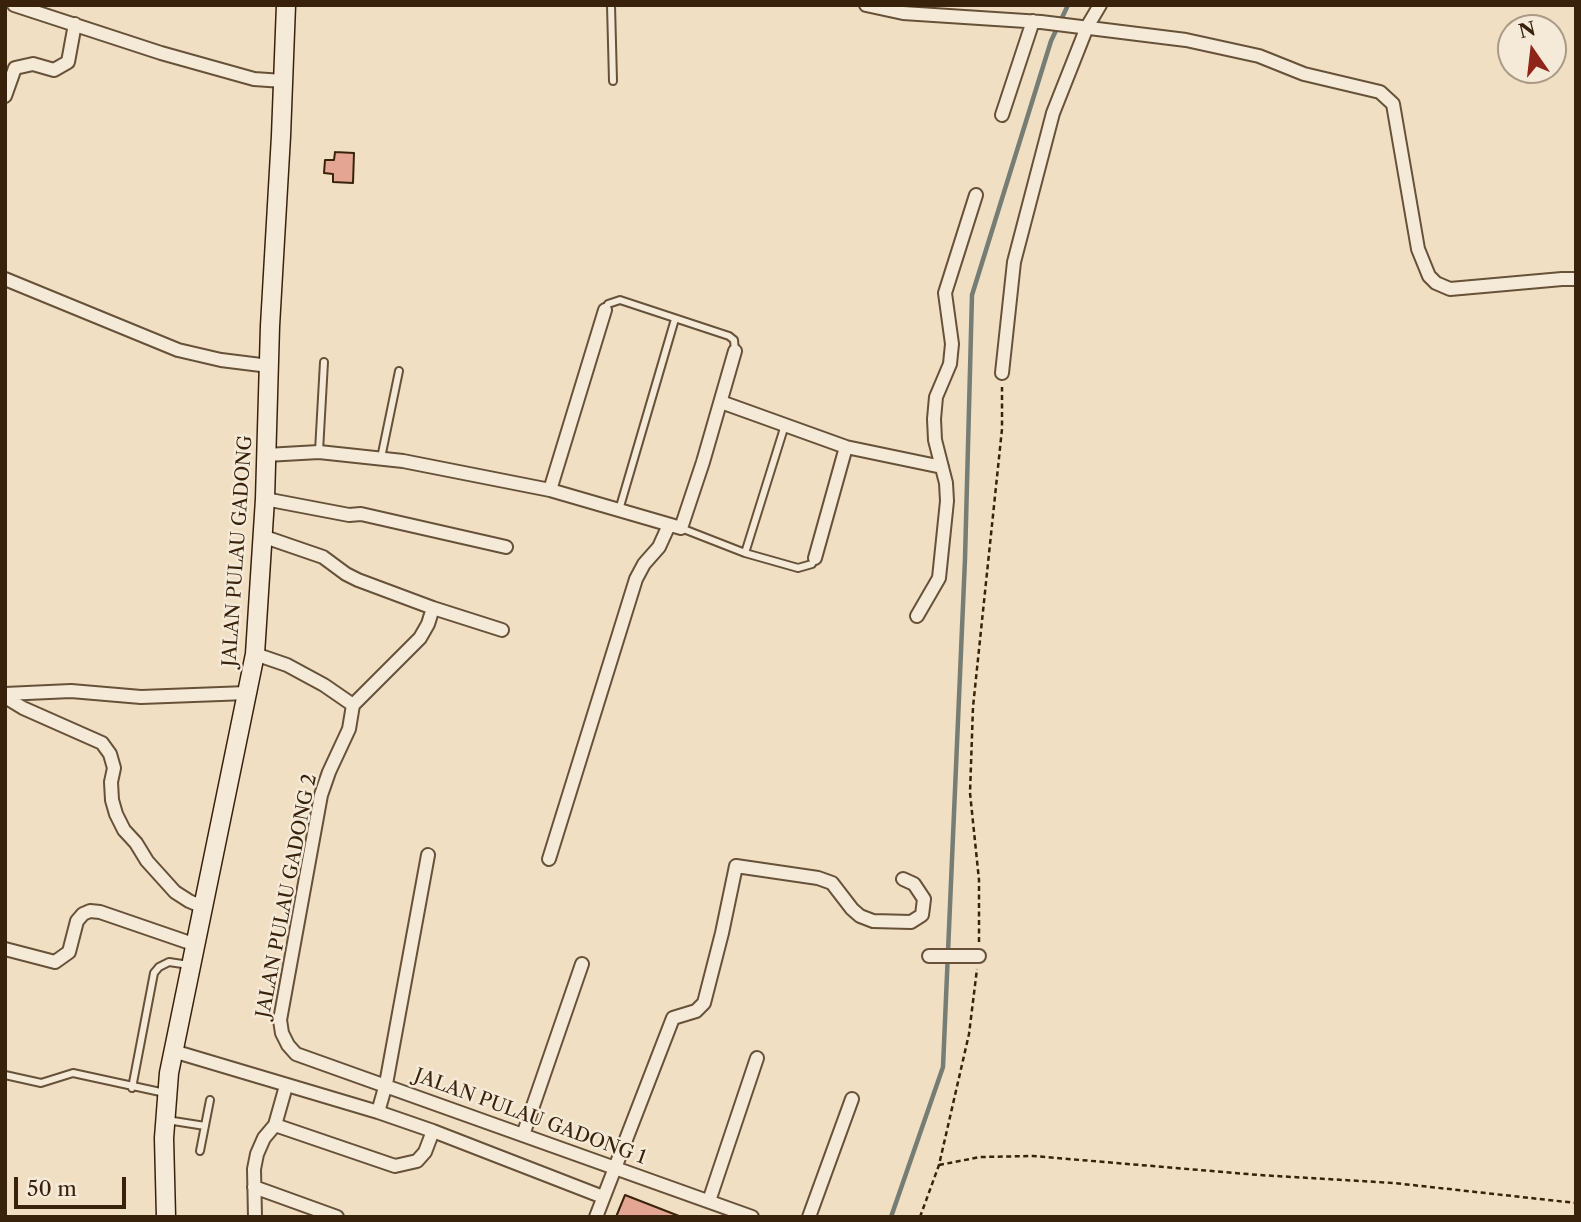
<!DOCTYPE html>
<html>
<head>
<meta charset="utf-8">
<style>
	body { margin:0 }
	#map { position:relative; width:1581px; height:1222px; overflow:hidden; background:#f0dfc3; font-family:"Libre Caslon Text",serif }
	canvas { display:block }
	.frame { position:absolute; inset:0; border:7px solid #39220b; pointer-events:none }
	.north { position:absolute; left:1497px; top:14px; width:70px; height:70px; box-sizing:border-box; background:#f5ead8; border:2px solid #aa9a86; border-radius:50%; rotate:346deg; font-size:19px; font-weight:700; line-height:28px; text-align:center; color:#39220b }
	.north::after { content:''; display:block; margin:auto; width:24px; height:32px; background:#8f2418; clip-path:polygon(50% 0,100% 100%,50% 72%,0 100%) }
	.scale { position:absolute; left:14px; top:1177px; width:112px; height:32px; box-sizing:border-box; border:4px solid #39220b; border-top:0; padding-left:9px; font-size:21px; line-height:24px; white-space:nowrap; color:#39220b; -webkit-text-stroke:5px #f5ead8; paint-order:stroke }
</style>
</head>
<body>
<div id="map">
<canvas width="1581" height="1222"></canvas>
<div class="frame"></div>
<div class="north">N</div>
<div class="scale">50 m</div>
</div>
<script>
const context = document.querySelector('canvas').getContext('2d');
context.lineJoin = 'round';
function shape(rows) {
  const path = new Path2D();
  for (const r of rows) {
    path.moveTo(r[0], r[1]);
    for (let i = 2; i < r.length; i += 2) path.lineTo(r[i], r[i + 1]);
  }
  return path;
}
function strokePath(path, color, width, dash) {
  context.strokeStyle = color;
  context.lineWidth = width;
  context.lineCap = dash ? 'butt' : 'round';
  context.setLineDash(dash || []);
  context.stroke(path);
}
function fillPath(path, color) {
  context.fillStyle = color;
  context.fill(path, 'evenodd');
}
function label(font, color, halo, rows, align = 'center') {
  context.font = font + ' "Libre Caslon Text",serif';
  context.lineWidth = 5;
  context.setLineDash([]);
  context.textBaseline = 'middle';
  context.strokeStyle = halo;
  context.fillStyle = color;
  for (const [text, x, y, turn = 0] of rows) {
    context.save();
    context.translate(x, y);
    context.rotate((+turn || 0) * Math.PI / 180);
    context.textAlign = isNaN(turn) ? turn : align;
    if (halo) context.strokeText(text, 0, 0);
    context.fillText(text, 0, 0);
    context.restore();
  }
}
const stream = shape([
	[891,1217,943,1067,965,559,972,295,1051,41,1068,5]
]);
const building = shape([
	[335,152,354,153,353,183,333,182,333,174,324,173,325,160,334,160,335,152],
	[625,1195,679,1216,678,1217,616,1217,625,1195]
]);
const path = shape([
	[979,942,979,880,970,793,973,707,1002,429,1002,387],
	[939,1165,980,1157,1033,1156,1259,1175,1394,1183,1576,1203],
	[920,1217,939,1165,969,1034,977,969]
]);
const service = shape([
	[611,5,613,81],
	[605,310,608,304,620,300,729,336,734,340,735,351],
	[319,451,324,362],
	[381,458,399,371],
	[619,510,675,319],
	[681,528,745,553,798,568,812,564,815,558],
	[745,553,785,425],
	[5,1075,41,1083,73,1073,165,1093],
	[132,1088,154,973,159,967,169,962,189,965],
	[167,1120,205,1126],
	[200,1151,210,1100]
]);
const minor = shape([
	[14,5,161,53,254,79,283,81],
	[866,5,903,13,1041,22,1186,40,1259,56,1304,74,1380,92,1393,104,1418,249,1429,276,1436,283,1450,289,1562,279,1576,279],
	[5,96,15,68,33,64,54,70,68,62,75,24],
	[1002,115,1033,21],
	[5,279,178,350,221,360,269,366],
	[1002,373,1014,262,1053,113,1087,27,1100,5],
	[721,402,846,447,942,467],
	[266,455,319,452,403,461,550,490,681,528,703,462,735,351],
	[550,490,605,310],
	[265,499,349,515,361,514,506,547],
	[262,536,323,557,346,574,358,580,433,608,502,630],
	[815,558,846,447],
	[433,608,428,624,420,638,353,705,349,729,329,772,321,795,280,1020,282,1033,288,1045,296,1054,752,1217],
	[917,616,939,578,947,501,946,483,935,440,934,419,936,397,950,364,952,344,945,293,976,195],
	[255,654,287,665,324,685,353,705],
	[5,694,71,691,141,697,247,693],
	[5,697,23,708,102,743,110,754,114,768,111,782,112,800,116,814,124,830,136,843,147,861,175,892,189,901,203,907],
	[549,859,636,579,644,564,659,547,669,525],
	[5,949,55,962,69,952,77,921,83,914,90,911,100,912,196,945],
	[929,956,979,956],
	[173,1051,378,1112,433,1131,603,1197],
	[378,1112,386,1084,428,855],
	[275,1125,395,1166,417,1161,425,1152,433,1131],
	[523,1135,582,964],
	[254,1187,337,1217],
	[709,1201,757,1058],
	[255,1217,254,1169,257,1154,264,1138,275,1125,286,1086],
	[596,1217,673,1018,696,1011,704,1003,722,933,736,866,818,878,832,883,852,909,860,916,873,921,911,922,922,915,924,899,914,884,903,879],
	[809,1217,852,1099]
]);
const secondary = shape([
	[166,1217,164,1138,169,1073,255,654,265,499,270,326,281,136,286,5]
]);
const streetNames = [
	["JALAN PULAU GADONG",238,551,-86],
	["JALAN PULAU GADONG 2",287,896,-79],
	["JALAN PULAU GADONG 1",530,1117,20]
];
strokePath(stream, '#757d75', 4.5);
fillPath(building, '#e5a593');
strokePath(building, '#39220b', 2);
strokePath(service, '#675139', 10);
strokePath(minor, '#675139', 16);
strokePath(secondary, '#39220b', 21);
strokePath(path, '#39220b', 2.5, [5, 3.5]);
strokePath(service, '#f5ead8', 6);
strokePath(minor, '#f5ead8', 12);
strokePath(secondary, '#f5ead8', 18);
label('19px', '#39220b', '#f5ead8', streetNames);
</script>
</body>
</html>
